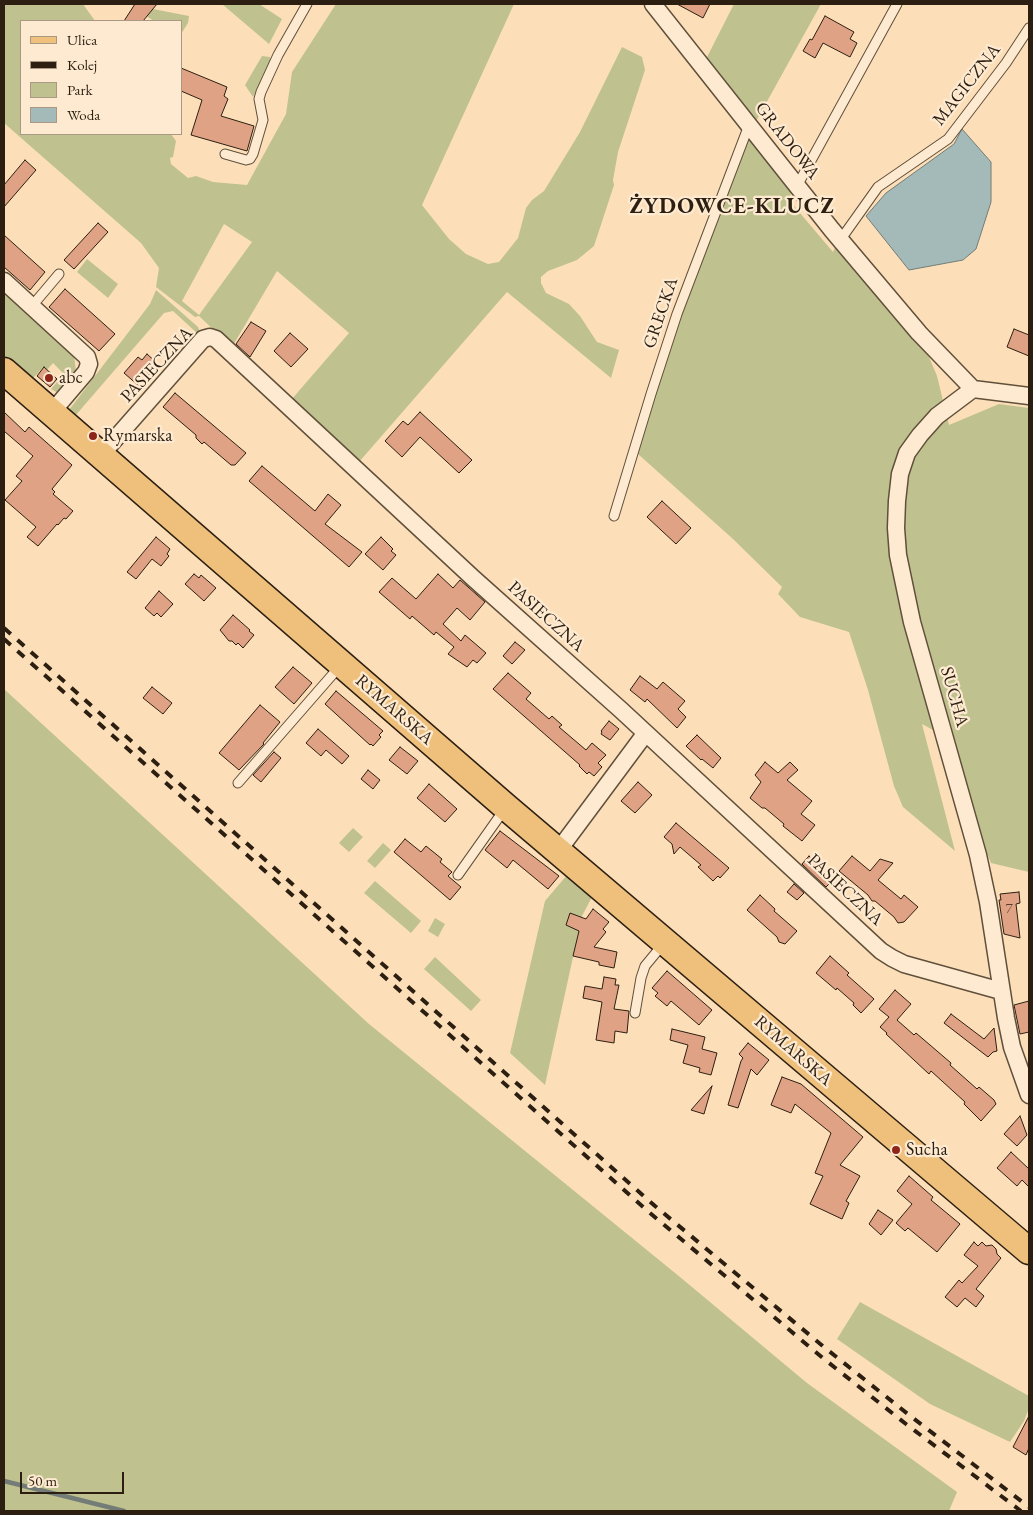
<!DOCTYPE html>
<html>
<head>
<meta charset="utf-8">
<style>
	body { margin:0 }
	#map { position:relative; width:1033px; height:1515px; overflow:hidden; background:#fcdfb8; font-family:"EB Garamond",serif }
	canvas { display:block }
	.frame { position:absolute; inset:0; border:5px solid #2c1f11; pointer-events:none }
	.legend { position:absolute; left:20px; top:20px; width:162px; height:115px; box-sizing:border-box; background:#fdead1; border:1px solid #a99984; margin:0; padding:6px 9px; list-style:none; font-size:15px; color:#2c1f11 }
	.legend li { display:flex; align-items:center; gap:10px; height:25px }
	.legend b { width:25px; border:1px solid #a99984 }
	.scale { position:absolute; left:20px; top:1472px; width:104px; height:22px; box-sizing:border-box; border:2px solid #2c1f11; border-top:0; padding-left:6px; font-size:15px; line-height:18px; white-space:nowrap; color:#2c1f11; -webkit-text-stroke:4px #fdead1; paint-order:stroke }
</style>
</head>
<body>
<div id="map">
<canvas width="1033" height="1515"></canvas>
<div class="frame"></div>
<ul class="legend">
<li><b style="height:6px;background:#eec07c"></b>Ulica</li>
<li><b style="height:6px;background:#2c1f11"></b>Kolej</li>
<li><b style="height:14px;background:#bfc28f"></b>Park</li>
<li><b style="height:14px;background:#a3bab9"></b>Woda</li>
</ul>
<div class="scale">50 m</div>
</div>
<script>
const context = document.querySelector('canvas').getContext('2d');
context.lineJoin = 'round';
function fillPath(path, color) {
  context.fillStyle = color;
  context.fill(path, 'evenodd');
}
function shape(rows) {
  const path = new Path2D();
  for (const r of rows) {
    path.moveTo(r[0], r[1]);
    for (let i = 2; i < r.length; i += 2) path.lineTo(r[i], r[i + 1]);
  }
  return path;
}
function strokePath(path, color, width, dash) {
  context.strokeStyle = color;
  context.lineWidth = width;
  context.lineCap = dash ? 'butt' : 'round';
  context.setLineDash(dash || []);
  context.stroke(path);
}
function label(font, color, halo, rows, align = 'center') {
  context.font = font + ' "EB Garamond",serif';
  context.lineWidth = 4.5;
  context.setLineDash([]);
  context.textBaseline = 'middle';
  context.strokeStyle = halo;
  context.fillStyle = color;
  for (const [text, x, y, turn = 0] of rows) {
    context.save();
    context.translate(x, y);
    context.rotate((+turn || 0) * Math.PI / 180);
    context.textAlign = isNaN(turn) ? turn : align;
    if (halo) context.strokeText(text, 0, 0);
    context.fillText(text, 0, 0);
    context.restore();
  }
}
const green = shape([
	[4,4,83,4,95,21,21,21,21,134,171,134,176,141,173,157,170,158,171,164,188,178,196,176,213,182,247,185,286,114,292,72,336,4,514,4,422,205,449,239,466,254,488,264,499,262,518,238,526,208,532,200,544,191,580,132,622,47,642,57,645,70,618,152,613,180,614,185,594,246,577,260,548,271,541,277,541,283,546,293,569,304,580,316,597,342,619,350,611,378,507,292,359,462,291,400,349,333,277,271,232,347,199,316,195,317,156,287,159,268,141,243,4,123],
	[224,224,252,242,199,315,182,301],
	[222,4,259,4,282,19,269,44],
	[734,4,821,4,754,125,705,61],
	[153,9,189,16,188,23,181,34,181,21,154,21,143,14],
	[262,56,270,57,271,61,253,97,245,85],
	[750,134,793,186,789,200,833,252,838,240,929,357,937,376,949,425,999,404,1029,408,1029,872,991,863,978,831,950,721,933,730,922,724,955,851,903,807,894,786,868,690,849,632,800,617,778,594,782,587,733,539,638,454,651,406,679,320],
	[87,259,118,284,108,298,77,272],
	[4,289,74,354,76,372,58,393,51,389,64,374,53,363,47,370,44,367,28,383,4,361],
	[156,290,198,327,200,332,198,334,173,311,164,313,75,416,69,410,150,304],
	[4,689,369,1024,680,1277,807,1383,957,1492,949,1511,4,1511],
	[353,828,363,837,349,852,339,843],
	[383,843,391,850,375,868,367,861],
	[567,875,592,897,582,916,545,1085,510,1053,545,901],
	[375,881,421,921,411,933,364,893],
	[435,918,445,924,438,937,428,931],
	[435,957,481,1000,471,1011,424,969],
	[860,1302,1029,1396,1029,1408,1024,1421,1010,1442,930,1404,837,1339]
]);
const water = shape([
	[962,129,991,162,991,202,976,249,963,260,909,270,866,216,886,193,954,144,962,129]
]);
const stream = shape([
	[4,1481,124,1511]
]);
const building = shape([
	[135,4,157,4,143,21,124,21,135,4],
	[677,4,710,4,703,18,677,4],
	[825,16,854,32,850,39,857,43,850,57,823,43,815,58,803,51,810,39,812,40,825,16],
	[181,68,227,87,224,96,228,99,221,116,254,126,247,151,191,135,202,100,181,91,181,68],
	[25,160,36,170,4,207,4,185,25,160],
	[98,223,108,232,74,269,64,260,98,223],
	[4,235,45,272,30,290,4,267,4,235],
	[65,289,115,334,99,351,49,307,65,289],
	[251,322,266,331,250,357,236,344,251,322],
	[1014,329,1029,335,1029,356,1007,347,1014,329],
	[290,333,308,349,291,367,274,351,290,333],
	[147,354,158,364,139,386,124,373,138,357,142,360,147,354],
	[44,367,57,379,50,387,37,376,44,367],
	[175,393,246,453,235,465,231,465,204,442,202,444,196,438,196,435,163,407,175,393],
	[4,412,25,432,29,427,72,465,52,489,55,492,53,494,73,511,66,519,64,518,58,525,57,524,38,546,27,537,36,527,5,500,22,481,16,476,33,456,4,431,4,412],
	[420,412,472,460,459,473,420,437,402,457,385,441,403,421,408,425,420,412],
	[262,466,315,511,328,494,341,505,325,524,362,552,349,567,249,481,262,466],
	[662,501,691,528,676,544,647,517,662,501],
	[156,537,170,549,167,554,169,556,161,566,152,559,136,579,127,572,156,537],
	[381,537,393,549,391,551,396,555,383,570,365,554,381,537],
	[194,574,199,578,201,575,216,588,204,601,185,584,194,574],
	[438,574,453,588,460,580,485,602,470,620,457,608,443,624,461,641,465,635,486,653,477,663,473,660,467,667,448,654,454,647,436,632,434,635,412,616,410,619,379,592,392,578,416,599,438,574],
	[159,591,173,604,161,617,157,613,154,616,145,608,159,591],
	[233,615,250,630,249,631,254,635,243,648,238,643,236,645,232,641,229,641,220,630,233,615],
	[515,642,525,650,512,664,503,656,515,642],
	[293,667,312,683,294,704,275,687,293,667],
	[508,673,531,693,526,699,549,719,552,716,562,725,559,727,586,750,592,743,606,755,598,763,602,767,594,776,589,772,587,774,579,766,580,765,493,689,508,673],
	[640,676,657,689,663,682,685,701,678,709,686,717,677,728,647,699,645,702,630,690,640,676],
	[152,687,172,703,163,714,143,698,152,687],
	[336,691,383,731,379,735,381,737,373,746,371,744,370,745,325,704,336,691],
	[260,705,280,722,263,743,264,744,239,770,219,753,260,705],
	[609,721,619,729,610,740,601,734,602,732,601,731,609,721],
	[318,729,349,756,342,764,326,750,321,756,306,743,318,729],
	[697,735,721,758,713,768,702,759,701,760,686,746,697,735],
	[400,747,418,761,407,774,389,760,400,747],
	[274,752,281,758,261,782,253,775,274,752],
	[765,762,778,773,790,762,798,770,787,780,812,801,801,814,815,825,802,841,783,826,784,824,765,808,762,808,750,798,761,782,755,775,765,762],
	[368,770,380,780,373,789,361,779,368,770],
	[638,782,652,795,635,813,621,801,638,782],
	[429,784,457,809,445,822,417,798,429,784],
	[676,823,729,868,720,878,718,876,713,881,698,867,701,865,680,847,674,854,672,844,664,837,676,823],
	[500,831,559,876,548,889,513,860,507,868,485,850,500,831],
	[405,839,421,852,426,846,442,859,440,862,452,872,448,876,461,887,450,900,394,852,405,839],
	[809,856,833,880,826,887,802,864,809,856],
	[852,856,870,871,880,859,893,863,878,880,901,899,904,895,918,907,904,922,898,923,894,917,875,901,872,901,868,895,839,871,852,856],
	[794,884,804,893,797,900,787,892,794,884],
	[1019,892,1020,903,1016,904,1020,938,1004,934,999,900,1001,900,1000,894,1019,892],
	[760,895,775,909,774,911,797,931,785,944,779,942,777,937,747,910,760,895],
	[593,909,609,922,603,929,606,932,594,947,617,952,614,968,599,965,599,962,573,956,579,931,566,925,570,913,586,919,593,909],
	[830,956,849,973,847,975,874,999,861,1013,853,1005,854,1003,837,988,836,990,816,973,830,956],
	[667,971,712,1010,699,1025,671,1001,667,1006,655,996,658,993,652,988,667,971],
	[604,977,616,979,615,985,619,985,614,1009,629,1011,627,1033,615,1031,614,1043,596,1040,602,1002,583,998,585,986,602,989,604,977],
	[895,990,911,1004,897,1020,914,1035,916,1033,951,1063,950,1065,977,1089,979,1087,994,1100,996,1104,981,1121,964,1104,965,1102,931,1071,929,1074,886,1034,887,1033,880,1027,889,1017,879,1009,895,990],
	[1029,1001,1029,1032,1020,1034,1014,1005,1029,1001],
	[951,1014,984,1039,994,1028,997,1051,993,1052,988,1057,944,1023,951,1014],
	[672,1029,705,1037,702,1049,717,1053,711,1075,699,1072,700,1068,683,1063,688,1045,670,1040,672,1029],
	[748,1043,769,1060,757,1075,751,1069,738,1108,728,1105,741,1061,743,1058,739,1054,748,1043],
	[782,1077,801,1084,863,1137,840,1165,860,1176,846,1201,849,1203,842,1219,810,1204,823,1176,815,1173,831,1133,795,1104,791,1113,771,1105,782,1077],
	[712,1086,704,1114,691,1110,712,1086],
	[1020,1116,1027,1135,1017,1146,1004,1134,1020,1116],
	[1011,1152,1029,1169,1029,1187,1022,1180,1017,1186,997,1168,1011,1152],
	[909,1176,933,1197,931,1200,960,1224,937,1252,908,1228,905,1231,896,1223,912,1204,897,1191,909,1176],
	[878,1210,893,1220,881,1235,869,1224,878,1210],
	[974,1242,978,1246,982,1242,986,1246,992,1245,996,1249,997,1254,1001,1258,976,1289,984,1296,976,1307,965,1298,957,1307,945,1297,959,1280,962,1283,978,1266,964,1255,974,1242],
	[1029,1416,1029,1448,1026,1455,1013,1447,1029,1416]
]);
const lane = shape([
	[225,154,246,160,250,159,253,154,263,120,259,99,261,92,278,55,307,4],
	[797,186,897,4],
	[841,239,878,187,948,139,1006,63,1029,28],
	[32,306,59,274],
	[614,516,651,394,677,314,749,125],
	[238,783,340,666],
	[458,875,504,810],
	[635,1013,641,978,645,966,664,943]
]);
const street = shape([
	[653,4,832,230,919,333,973,389],
	[4,281,87,357,89,364,86,372,52,412],
	[1029,396,973,389,937,416,920,435,907,453,900,474,897,501,896,528,898,555,912,622,978,855,988,902,1006,1018,1012,1047,1029,1095],
	[101,455,203,339,210,337,216,339,473,578,621,710,881,951,892,958,904,964,1001,991],
	[558,851,645,734]
]);
const primary = shape([
	[4,371,506,807,1029,1251]
]);
const rail = shape([
	[4,628,655,1206,824,1347,909,1415,1029,1507],
	[4,639,650,1213,824,1359,906,1424,1021,1511]
]);
const markers = [
	[49,378,5,"#8f2418"],
	[93,436,5,"#8f2418"],
	[896,1150,5,"#8f2418"]
];
const numberNames = [
	["7",1009,909]
];
const streetNames = [
	["MAGICZNA",967,85,-52],
	["GRADOWA",787,141,52],
	["GRECKA",661,313,-71],
	["PASIECZNA",157,365,-47],
	["PASIECZNA",546,617,42],
	["SUCHA",954,697,74],
	["RYMARSKA",394,710,41],
	["PASIECZNA",845,890,43],
	["RYMARSKA",793,1051,41]
];
const poiNames = [
	["abc",59,378],
	["Rymarska",103,436],
	["Sucha",906,1150]
];
const districtNames = [
	["ŻYDOWCE-KLUCZ",732,207]
];
fillPath(green, '#bfc28f');
fillPath(water, '#a3bab9');
strokePath(water, '#737c76', 1);
strokePath(stream, '#737c76', 4.5);
fillPath(building, '#e0a285');
strokePath(building, '#2c1f11', 1);
strokePath(lane, '#604f3b', 11);
strokePath(street, '#604f3b', 19);
strokePath(primary, '#2c1f11', 29);
strokePath(lane, '#fdead1', 9);
strokePath(street, '#fdead1', 16);
strokePath(primary, '#eec07c', 26);
strokePath(rail, '#2c1f11', 4, [9, 9]);
for (const [x, y, r, color] of markers) {
  const dot = new Path2D();
  dot.arc(x, y, r, 0, 2 * Math.PI);
  context.fillStyle = color;
  context.fill(dot);
  strokePath(dot, '#fdead1', 2);
}
label('15px', '#59402e', null, numberNames);
label('18px', '#2c1f11', '#fdead1', streetNames);
label('18px', '#2c1f11', '#fdead1', poiNames, 'left');
context.letterSpacing = '1px';
label('bold 22px', '#2c1f11', '#fdead1', districtNames);
context.letterSpacing = '0px';
</script>
</body>
</html>
